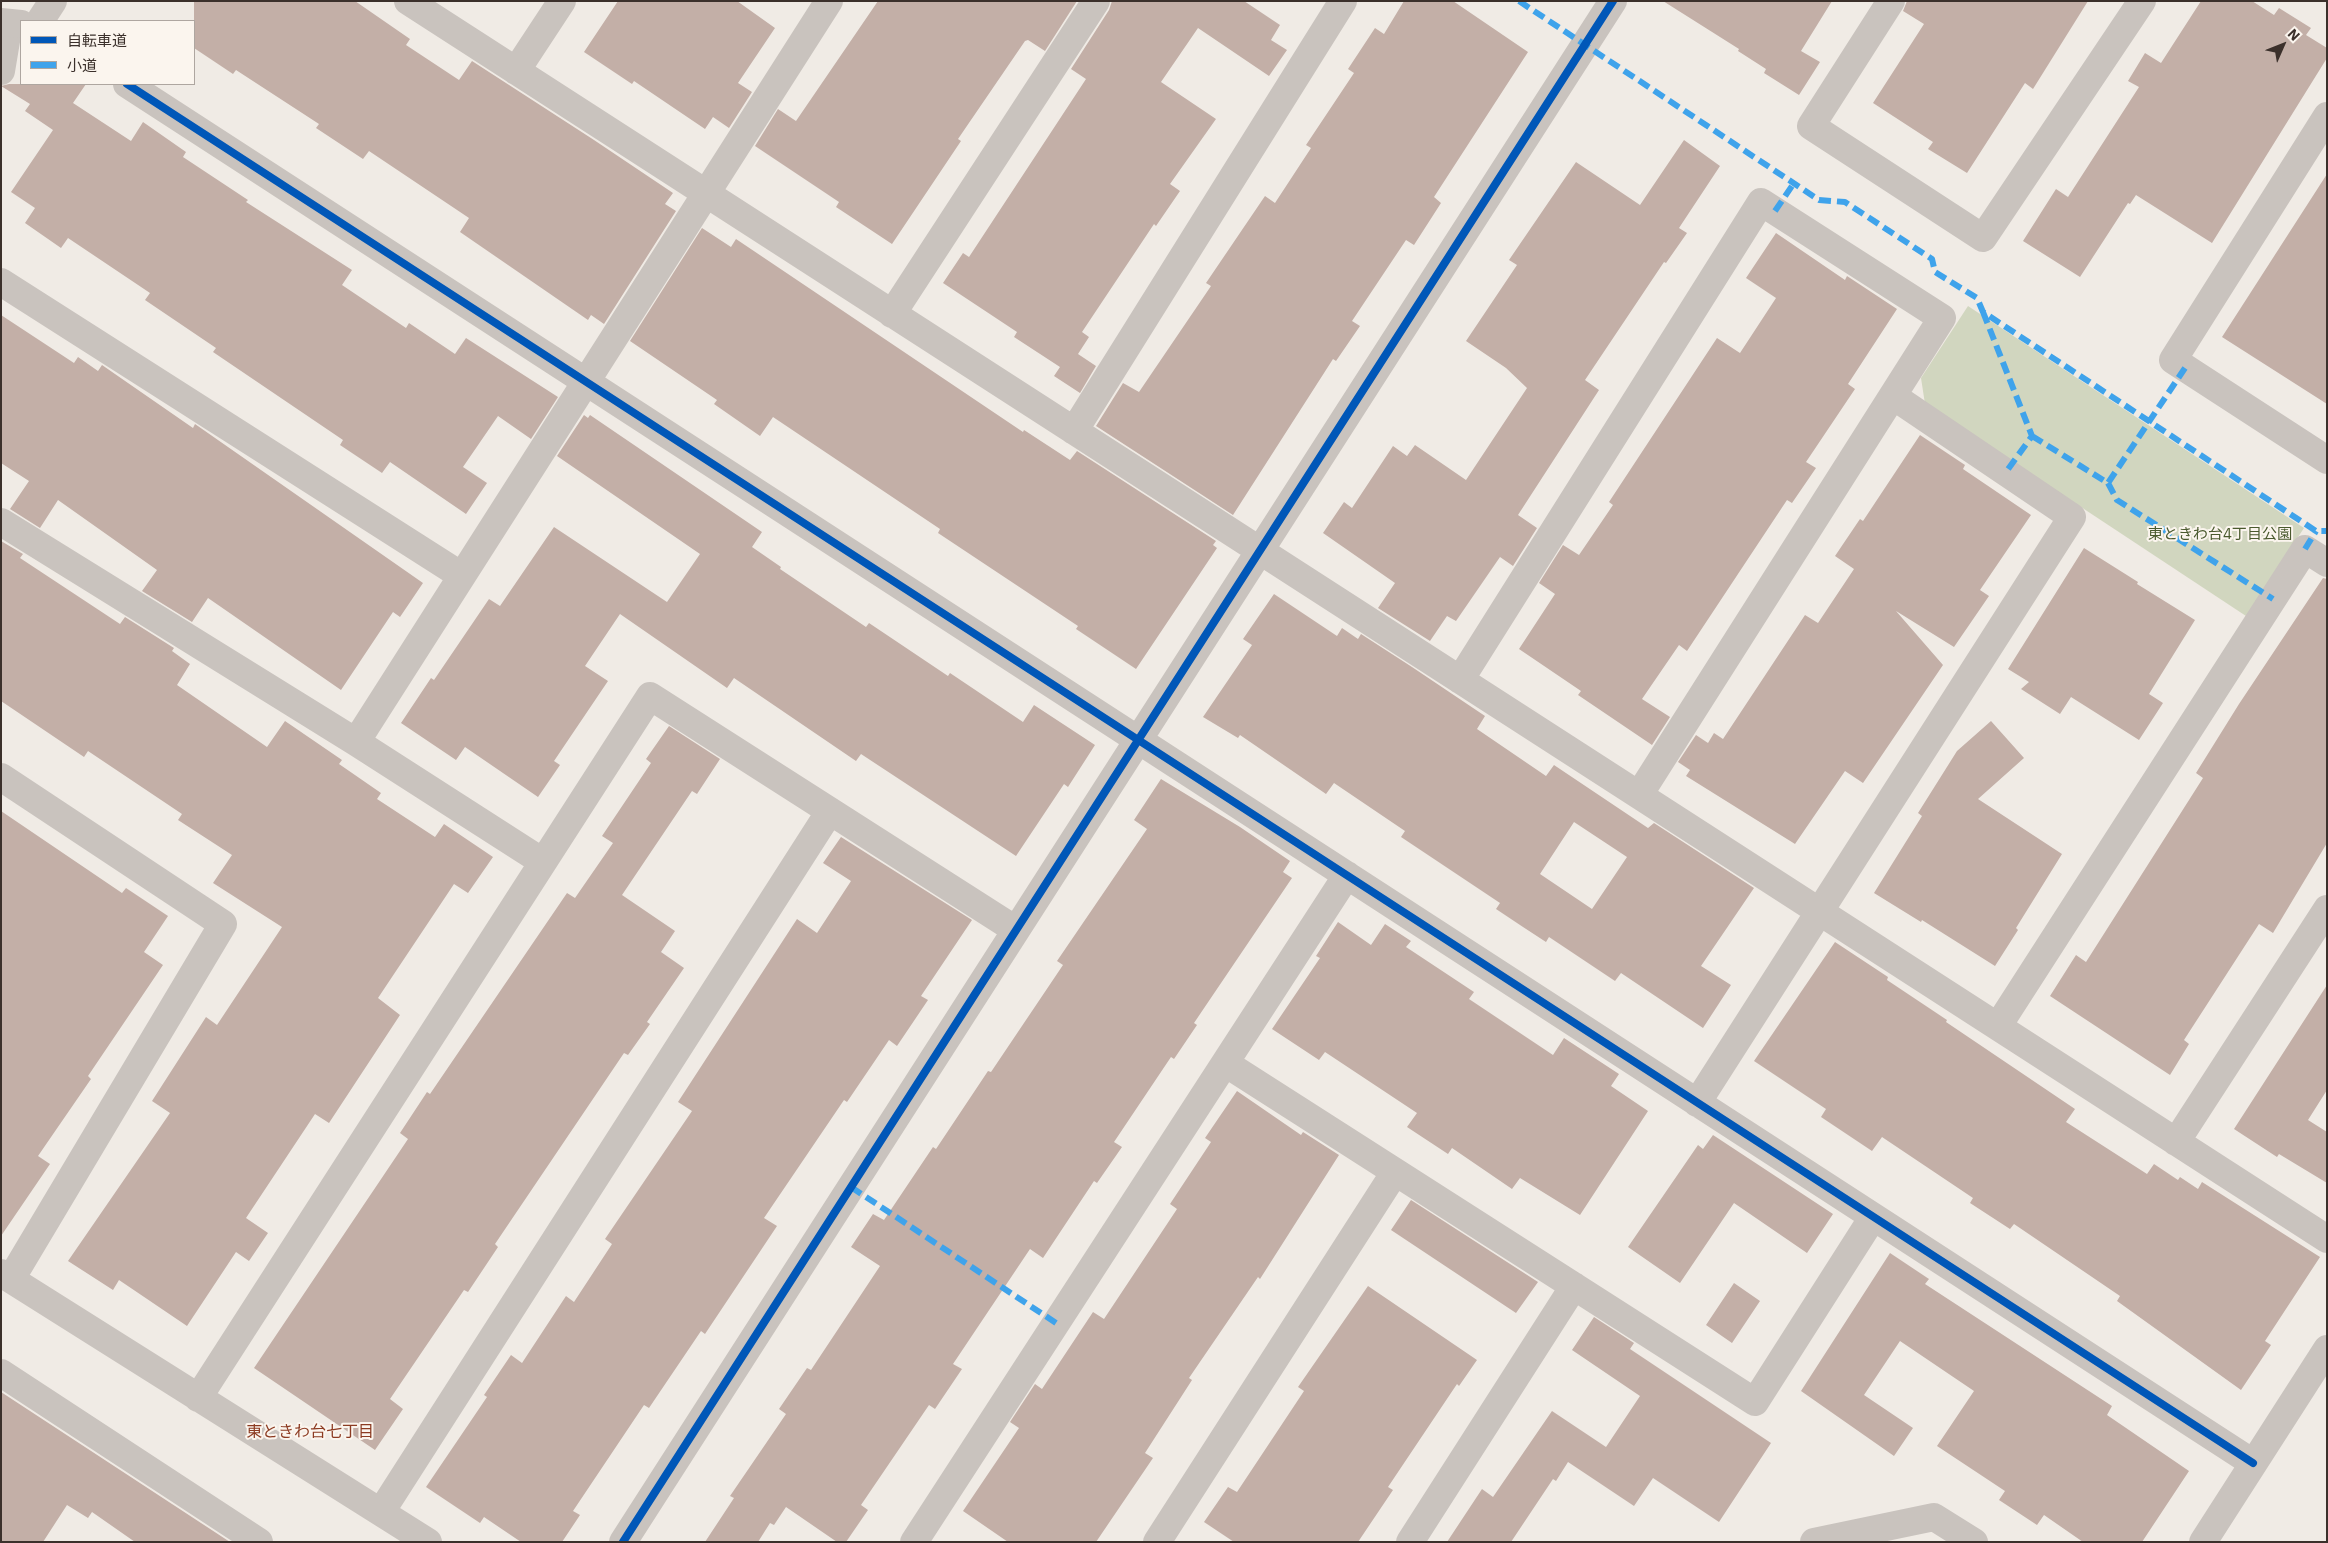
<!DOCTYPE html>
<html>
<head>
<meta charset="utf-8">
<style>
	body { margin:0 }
	#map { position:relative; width:2328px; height:1543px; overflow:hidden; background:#f0ebe5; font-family:"IBM Plex Sans","Noto Sans JP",sans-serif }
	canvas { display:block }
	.frame { position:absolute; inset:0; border:2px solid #3b302b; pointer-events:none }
	.legend { position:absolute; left:20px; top:20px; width:175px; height:65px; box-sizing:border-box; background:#fbf5ee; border:1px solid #aea6a0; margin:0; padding:6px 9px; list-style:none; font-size:15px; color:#3b302b }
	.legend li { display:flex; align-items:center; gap:10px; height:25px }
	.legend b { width:25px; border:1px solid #aea6a0 }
	.north { position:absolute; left:2258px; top:20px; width:50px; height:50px; -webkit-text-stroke:4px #fbf5ee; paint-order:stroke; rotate:46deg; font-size:14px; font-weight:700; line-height:20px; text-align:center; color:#3b302b }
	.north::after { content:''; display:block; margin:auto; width:18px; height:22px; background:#3b302b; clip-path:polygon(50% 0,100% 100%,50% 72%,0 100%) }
</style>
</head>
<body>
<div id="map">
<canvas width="2328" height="1543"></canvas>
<div class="frame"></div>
<ul class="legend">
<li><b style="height:6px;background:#0057b8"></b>自転車道</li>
<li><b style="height:6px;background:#3fa3eb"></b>小道</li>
</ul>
<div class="north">N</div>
</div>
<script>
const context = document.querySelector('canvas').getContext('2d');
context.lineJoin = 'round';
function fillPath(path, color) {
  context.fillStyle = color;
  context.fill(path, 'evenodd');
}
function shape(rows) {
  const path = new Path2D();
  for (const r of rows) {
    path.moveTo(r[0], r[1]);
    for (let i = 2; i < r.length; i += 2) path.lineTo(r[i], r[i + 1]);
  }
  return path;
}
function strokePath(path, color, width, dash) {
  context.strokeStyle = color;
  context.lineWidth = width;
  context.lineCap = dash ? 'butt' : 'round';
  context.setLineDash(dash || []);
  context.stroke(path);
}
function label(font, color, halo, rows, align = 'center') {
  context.font = font + ' "IBM Plex Sans","Noto Sans JP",sans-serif';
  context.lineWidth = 4;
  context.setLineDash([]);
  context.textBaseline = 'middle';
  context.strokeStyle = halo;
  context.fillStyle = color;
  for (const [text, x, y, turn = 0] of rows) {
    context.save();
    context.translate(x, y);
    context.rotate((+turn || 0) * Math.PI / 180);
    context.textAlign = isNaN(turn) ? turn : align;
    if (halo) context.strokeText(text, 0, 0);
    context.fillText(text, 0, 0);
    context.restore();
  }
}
const green = shape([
	[1968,306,2304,528,2246,616,1925,404,1921,378]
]);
const building = shape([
	[194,1,355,1,410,39,406,45,459,80,472,61,594,140,673,193,665,204,676,211,604,324,591,315,588,320,460,232,469,218,369,151,363,159,316,128,319,124,236,70,233,74,194,48],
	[618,1,737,1,775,28,738,83,752,92,729,128,713,117,705,129,634,81,632,84,584,52],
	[878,1,1077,1,1045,51,1028,40,1025,41,958,139,961,141,892,244,836,207,839,202,755,146,778,109,796,121],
	[1112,1,1244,1,1280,25,1271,40,1287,50,1269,76,1198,28,1161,82,1216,119,1170,184,1180,191,1156,226,1154,224,1082,332,1089,337,1078,354,1096,366,1080,393,1054,376,1060,367,1014,337,1017,332,943,283,963,253,969,257,1086,79,1071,69,1109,10],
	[1404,1,1453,1,1528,52,1434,197,1441,203,1414,245,1406,240,1352,321,1360,326,1336,361,1333,359,1233,515,1096,426,1123,383,1139,392,1211,286,1206,283,1265,196,1275,203,1311,148,1306,145,1354,73,1348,69,1375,28,1384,34],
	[1663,1,1832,1,1801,51,1820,62,1799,95,1764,73,1766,69,1738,51,1739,49],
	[1907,1,2088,1,2033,89,2025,83,1967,173,1928,149,1933,142,1873,103,1924,24,1903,11],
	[2201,1,2252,1,2274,15,2279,8,2311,28,2306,35,2327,48,2327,58,2212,243,2136,195,2130,204,2128,203,2080,277,2023,241,2056,189,2068,197,2139,87,2128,81,2145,53,2161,63],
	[9,84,86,84,73,103,131,141,143,122,186,152,183,157,248,200,246,202,352,270,342,285,406,328,409,323,455,354,466,338,558,397,531,439,498,416,463,467,487,483,466,514,390,462,382,473,340,445,343,440,213,352,216,348,145,300,150,293,68,238,61,248,25,223,35,208,11,192,53,130,25,111,30,104,1,86],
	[1684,140,1720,166,1679,228,1687,233,1666,263,1664,262,1585,380,1599,390,1518,515,1537,528,1513,566,1500,557,1456,621,1447,616,1430,641,1378,608,1395,583,1323,533,1344,502,1352,508,1393,446,1407,456,1415,445,1466,480,1527,388,1506,368,1466,341,1517,265,1509,260,1576,162,1640,205],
	[2327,174,2327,404,2222,337],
	[702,228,731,247,736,239,1023,432,1024,430,1070,460,1077,451,1216,541,1213,545,1217,548,1136,669,1076,629,1078,626,938,533,940,529,773,417,760,436,714,404,717,400,630,341],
	[1776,233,1845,280,1847,276,1897,309,1848,384,1855,389,1806,462,1816,468,1792,503,1787,500,1687,651,1679,645,1642,699,1670,717,1652,745,1578,695,1581,691,1519,649,1555,594,1539,583,1563,545,1579,555,1613,505,1609,502,1717,338,1740,353,1776,298,1746,278],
	[1,315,74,363,78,357,98,371,102,365,193,428,195,424,423,583,400,617,393,612,341,690,208,598,192,622,142,591,157,570,58,500,40,528,10,509,29,481,1,463],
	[584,415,588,418,590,415,762,532,752,547,781,567,780,569,866,627,869,623,948,676,950,673,1023,722,1034,705,1095,745,1068,787,1064,784,1016,856,861,754,856,761,734,678,727,688,620,614,585,666,608,681,554,761,560,765,538,797,465,747,456,760,401,723,431,678,434,680,489,599,500,606,554,527,667,602,700,554,557,456],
	[1920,435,1965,465,1963,469,2031,515,1980,590,1989,596,1954,647,1896,611,1943,665,1863,783,1845,771,1795,844,1686,776,1690,770,1678,762,1696,735,1708,743,1714,733,1723,739,1805,615,1818,623,1854,569,1835,556,1860,519,1863,521],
	[1,541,23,554,20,558,120,624,125,617,174,648,172,651,190,664,177,685,267,747,285,721,342,760,339,764,381,793,377,799,435,837,444,824,493,857,468,893,454,884,378,998,400,1015,329,1123,315,1114,246,1218,268,1233,249,1261,236,1252,187,1326,119,1280,113,1290,68,1261,170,1113,152,1101,206,1017,217,1025,282,927,213,883,232,855,178,820,182,814,88,751,84,757,1,701],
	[2084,548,2138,582,2137,584,2195,620,2149,694,2163,703,2139,740,2071,697,2060,714,2021,689,2029,682,2008,669],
	[2323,578,2327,579,2327,843,2273,933,2259,924,2184,1040,2189,1044,2170,1075,2050,996,2076,955,2086,962,2203,778,2196,773,2239,704],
	[1274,594,1337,636,1342,628,1358,639,1361,634,1412,667,1485,716,1477,729,1546,776,1554,765,1648,828,1654,823,1754,888,1701,966,1731,985,1703,1028,1621,973,1615,981,1549,937,1546,942,1523,927,1496,909,1500,903,1401,837,1405,831,1334,783,1326,794,1240,735,1238,738,1203,717,1252,645,1243,639],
	[1574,822,1627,857,1592,909,1540,874],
	[1991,721,2024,758,1978,799,2062,854,2016,928,2018,930,1995,966,1922,920,1921,922,1874,893,1922,816,1918,813,1957,751],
	[669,726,720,759,697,794,692,791,622,895,675,931,661,952,684,968,647,1022,650,1024,628,1055,624,1053,495,1244,498,1247,468,1292,464,1290,390,1399,403,1409,375,1450,254,1368,408,1139,400,1133,427,1092,430,1094,567,893,575,898,613,843,602,836,651,763,646,759],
	[1161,779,1240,827,1290,861,1283,872,1292,878,1194,1023,1197,1025,1174,1059,1171,1057,1114,1142,1122,1147,1097,1183,1094,1181,1043,1258,1030,1249,953,1364,962,1369,935,1409,929,1405,861,1505,868,1510,846,1542,837,1542,786,1507,774,1525,770,1523,758,1542,705,1542,734,1498,730,1496,786,1414,779,1409,807,1368,811,1370,880,1266,851,1247,873,1214,884,1220,933,1147,936,1149,988,1071,991,1072,1063,965,1057,961,1147,829,1134,820],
	[1,811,122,893,126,888,168,916,144,952,163,965,88,1076,91,1079,38,1156,50,1164,1,1236],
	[841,837,972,920,921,996,928,1000,897,1046,889,1040,847,1102,844,1100,764,1218,777,1226,705,1334,701,1331,649,1408,644,1405,573,1511,580,1515,562,1542,521,1542,484,1517,480,1523,426,1487,487,1397,484,1395,511,1355,522,1363,566,1296,574,1302,612,1244,605,1239,692,1111,678,1102,797,919,817,933,851,881,823,863],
	[1338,922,1371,945,1385,924,1411,941,1406,947,1474,992,1469,999,1553,1055,1564,1038,1619,1074,1611,1086,1648,1111,1580,1215,1520,1178,1512,1189,1452,1148,1448,1154,1407,1127,1417,1113,1325,1052,1319,1060,1272,1029,1320,958,1316,956],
	[1835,942,1888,977,1887,980,1947,1020,1946,1022,2075,1109,2066,1122,2147,1174,2154,1164,2178,1180,2180,1177,2198,1189,2202,1182,2320,1257,2265,1341,2271,1345,2241,1390,2117,1301,2120,1296,2014,1224,2010,1229,1970,1203,1973,1198,1882,1137,1872,1151,1821,1117,1826,1109,1754,1061],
	[2327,985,2327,1090,2308,1120,2327,1132,2327,1183,2279,1154,2277,1157,2234,1129],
	[1237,1091,1301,1135,1303,1132,1339,1155,1260,1279,1258,1277,1189,1378,1192,1380,1145,1453,1153,1458,1096,1542,1008,1542,963,1511,1019,1428,1010,1422,1035,1384,1042,1389,1093,1312,1104,1319,1177,1209,1170,1204,1211,1142,1205,1138],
	[1713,1135,1833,1214,1807,1253,1734,1203,1680,1283,1628,1247,1698,1145,1703,1149],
	[1411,1200,1538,1282,1516,1313,1391,1230],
	[1890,1253,1929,1279,1925,1284,2112,1406,2107,1415,2189,1471,2142,1542,2083,1542,2044,1515,2037,1525,1999,1500,2005,1491,1937,1446,1974,1391,1900,1341,1864,1395,1913,1428,1894,1456,1801,1391],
	[1734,1283,1760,1301,1732,1343,1706,1325],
	[1368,1286,1477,1360,1459,1386,1457,1384,1388,1487,1393,1490,1358,1542,1234,1542,1204,1522,1228,1487,1237,1492,1304,1391,1298,1387],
	[1594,1317,1634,1343,1630,1349,1771,1443,1719,1522,1653,1478,1634,1506,1568,1462,1556,1481,1553,1479,1511,1542,1447,1542,1482,1489,1493,1497,1552,1411,1606,1447,1640,1396,1572,1350],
	[1,1392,230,1542,135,1542,92,1512,88,1518,67,1505,43,1542,1,1542]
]);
const minor = shape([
	[408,1,2327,1239],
	[1891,1,1811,126,1983,238,2142,1],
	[40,21,53,1],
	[1,71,9,23],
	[516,71,562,1],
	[127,84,2253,1463],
	[2327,116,2173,360,2327,460],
	[1,282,462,576],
	[892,314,1096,1],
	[1074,431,1343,1],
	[1,522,356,742,543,862],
	[1460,680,1761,202,1942,318,1639,795],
	[356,742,829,1],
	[1,777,223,924,11,1279],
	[1998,1026,2305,549,2327,563],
	[1225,1063,1755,1402,1873,1217],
	[1697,1103,2072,517,1893,396],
	[2176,1142,2327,909],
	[1,1273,428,1542],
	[1,1373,259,1542],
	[198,1398,650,696,1016,930],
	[381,1512,830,811],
	[623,1542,1613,1],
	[914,1542,1347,875],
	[1157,1542,1395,1172],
	[1410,1542,1574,1286],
	[1814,1542,1934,1517,1974,1542]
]);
const tertiary = shape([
	[1,22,21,24],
	[2203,1542,2327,1349]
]);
const quiet = shape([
	[1519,1,1819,200,1845,202,1932,259,1935,272,1977,298,1983,312,2316,531,2327,531],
	[1775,211,1794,183],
	[1983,312,2032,436,2006,472],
	[2032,436,2108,483,2185,368],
	[2108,483,2117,500,2273,599],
	[2305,549,2316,531],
	[851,1187,1056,1323]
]);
const cycleway = shape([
	[127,84,2253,1463],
	[623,1542,1613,1]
]);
const parkNames = [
	["東ときわ台4丁目公園",2220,535]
];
const neighbourhoodNames = [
	["東ときわ台七丁目",310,1432]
];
fillPath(green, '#d1d6bf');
fillPath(building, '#c3afa7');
strokePath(minor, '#c9c3be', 28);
strokePath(tertiary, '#c9c3be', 28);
strokePath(quiet, '#3fa3eb', 6, [12, 6]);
strokePath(cycleway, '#0057b8', 8);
label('15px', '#4a5a2e', '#fbf5ee', parkNames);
label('16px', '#8c3b22', '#fbf5ee', neighbourhoodNames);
</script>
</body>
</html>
